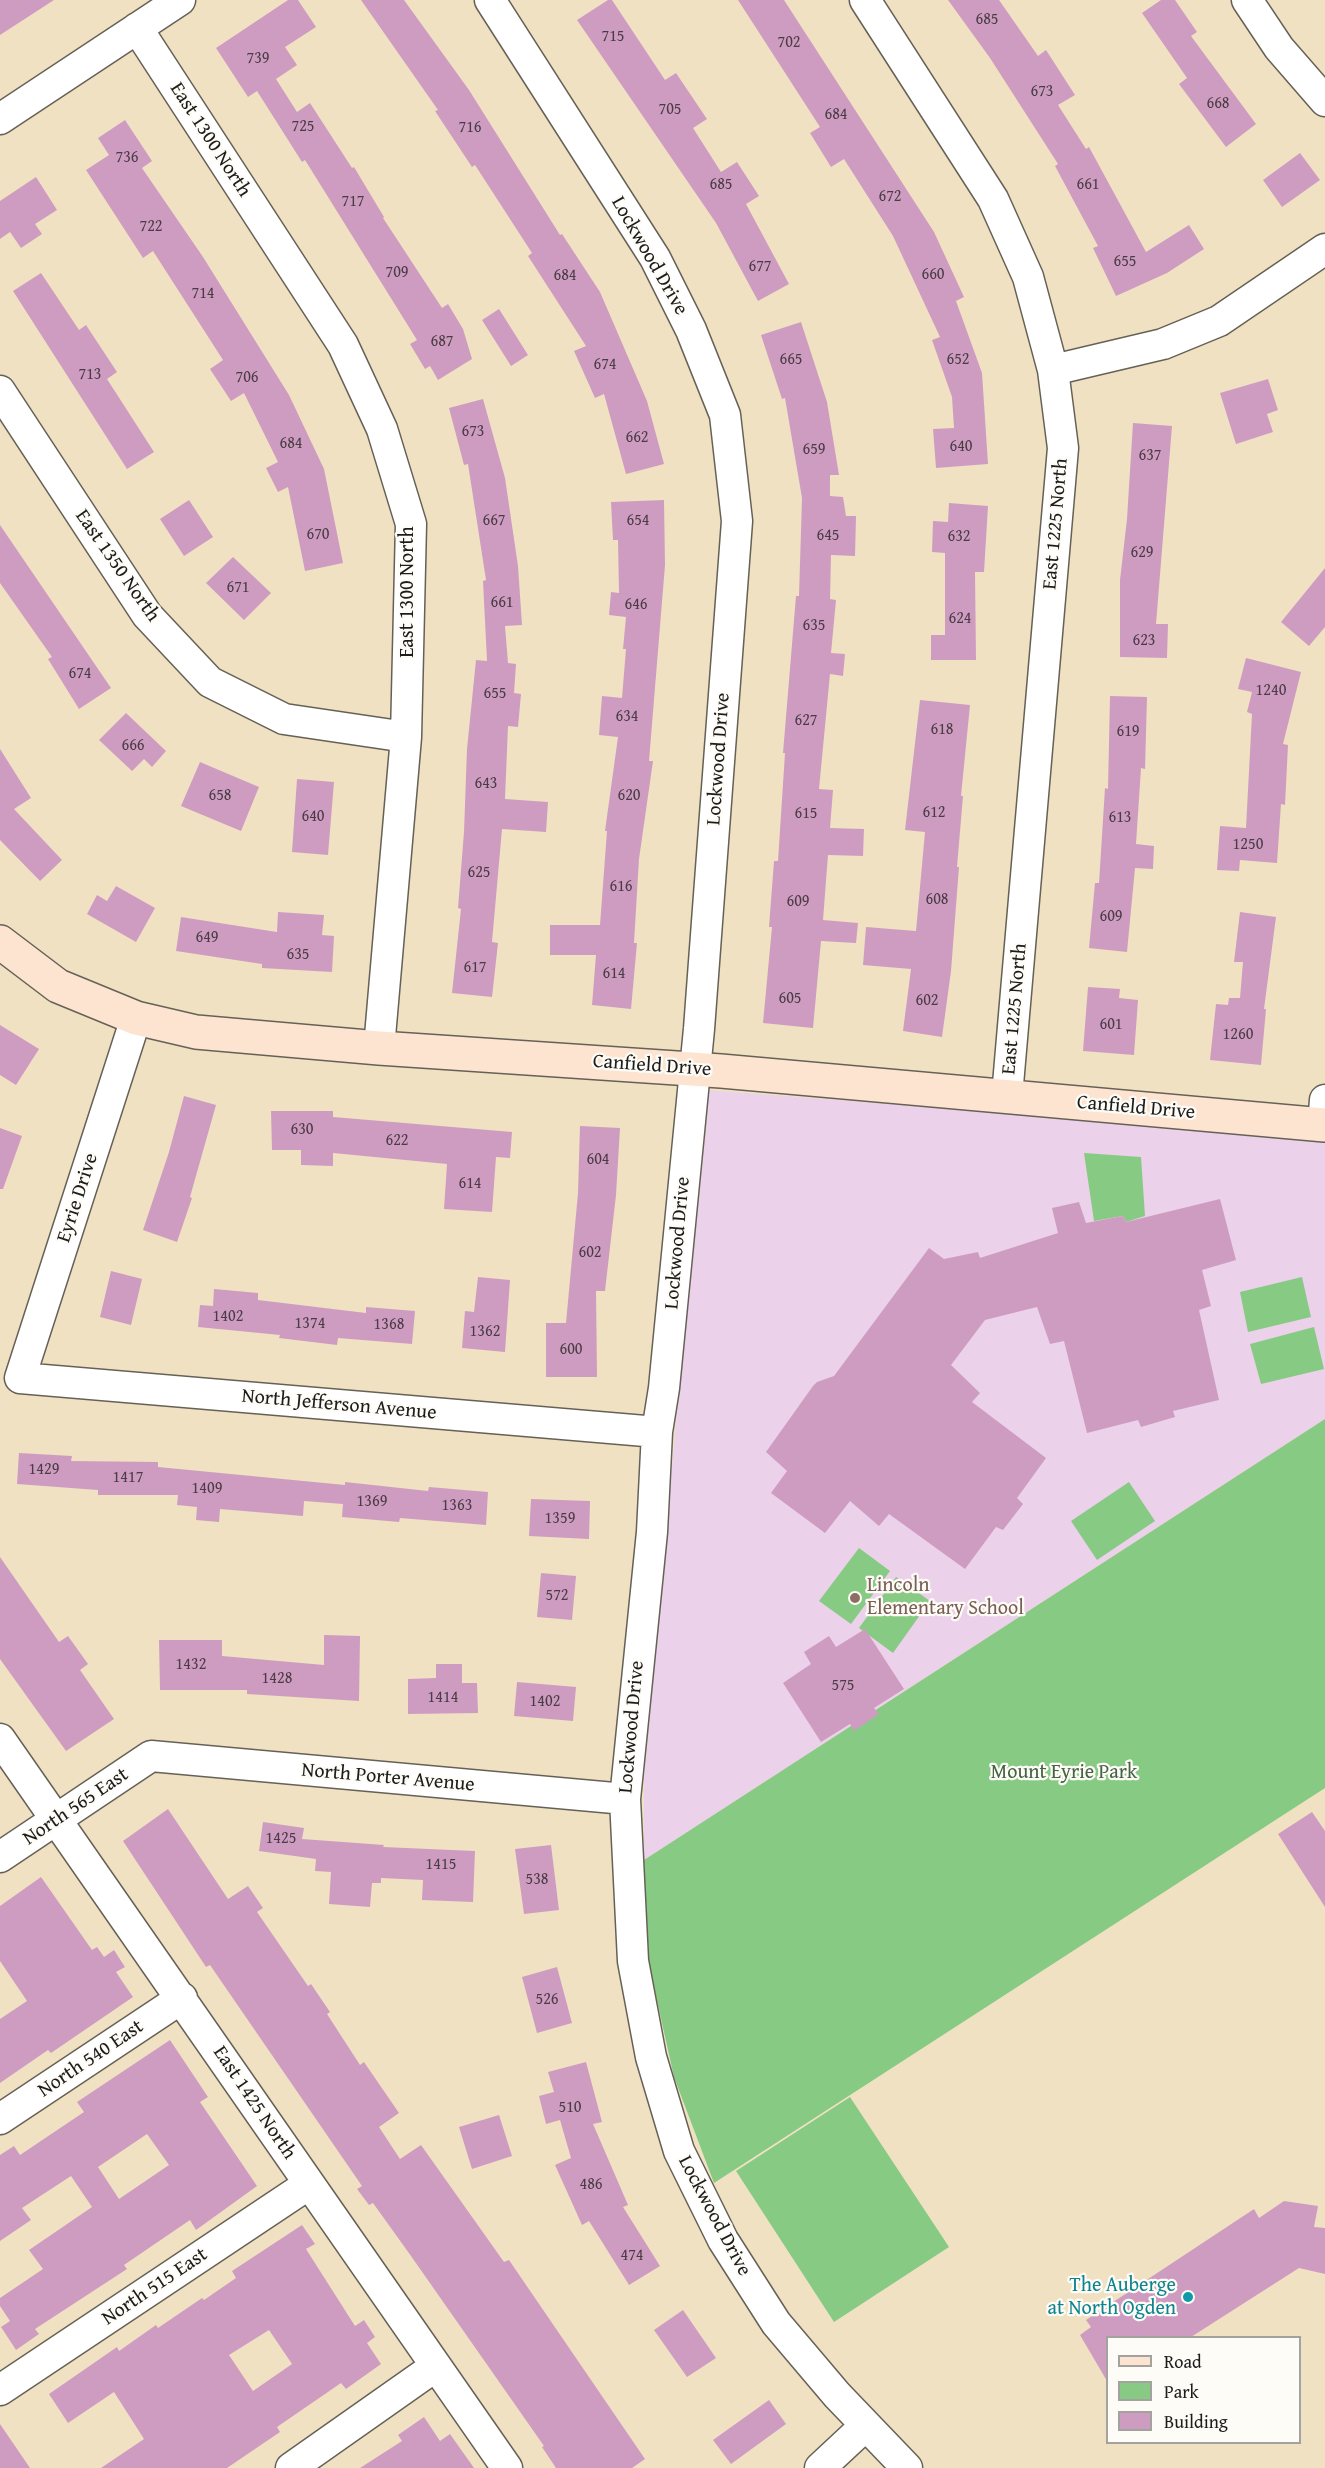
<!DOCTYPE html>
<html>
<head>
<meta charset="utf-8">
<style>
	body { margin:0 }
	#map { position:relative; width:1325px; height:2468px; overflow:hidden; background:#f0e1c3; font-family:"Gentium Book Plus",serif }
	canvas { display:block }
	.legend { position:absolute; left:1106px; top:2336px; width:195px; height:108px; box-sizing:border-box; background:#fdfcf7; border:2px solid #a3a29f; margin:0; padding:8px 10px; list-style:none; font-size:18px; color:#1c1c1c }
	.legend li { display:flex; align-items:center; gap:12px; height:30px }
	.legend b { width:30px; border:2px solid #a3a29f }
</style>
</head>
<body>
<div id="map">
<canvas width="1325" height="2468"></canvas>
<ul class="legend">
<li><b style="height:8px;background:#fde4d1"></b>Road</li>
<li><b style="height:16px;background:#87ca83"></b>Park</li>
<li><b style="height:16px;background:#cf9cc1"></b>Building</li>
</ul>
</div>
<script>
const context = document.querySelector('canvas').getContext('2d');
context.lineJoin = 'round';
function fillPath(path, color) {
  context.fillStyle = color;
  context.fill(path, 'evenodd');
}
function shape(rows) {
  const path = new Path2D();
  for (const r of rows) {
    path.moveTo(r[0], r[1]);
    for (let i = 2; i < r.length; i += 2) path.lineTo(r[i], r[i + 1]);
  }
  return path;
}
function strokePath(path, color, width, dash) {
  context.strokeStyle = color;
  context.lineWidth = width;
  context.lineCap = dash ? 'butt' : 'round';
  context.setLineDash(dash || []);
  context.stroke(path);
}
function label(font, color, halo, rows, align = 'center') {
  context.font = font + ' "Gentium Book Plus",serif';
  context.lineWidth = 4.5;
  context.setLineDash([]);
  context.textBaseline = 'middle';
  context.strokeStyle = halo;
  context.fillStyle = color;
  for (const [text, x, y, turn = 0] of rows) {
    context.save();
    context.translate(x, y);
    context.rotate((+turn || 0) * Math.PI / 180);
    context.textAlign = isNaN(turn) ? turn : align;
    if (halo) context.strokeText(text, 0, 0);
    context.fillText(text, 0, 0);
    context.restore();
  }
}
const built = shape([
	[706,1090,1325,1137,1325,1419,644,1860,644,1777]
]);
const green = shape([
	[1084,1153,1141,1157,1145,1216,1126,1222,1123,1216,1094,1221],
	[1302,1277,1311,1317,1248,1332,1240,1292],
	[1314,1327,1324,1369,1261,1384,1250,1344],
	[1325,1419,1325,1788,714,2183,674,2077,648,1960,644,1860],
	[1129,1482,1155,1521,1097,1560,1071,1521],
	[859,1548,890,1571,851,1624,819,1601],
	[896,1577,930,1601,893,1653,859,1628],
	[850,2097,949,2247,834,2322,736,2171]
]);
const building = shape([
	[0,0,54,0,0,35],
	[288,0,298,0,316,27,285,47,297,65,276,79,297,112,310,103,352,168,354,167,384,217,383,218,442,308,448,304,463,329,472,359,438,380,430,366,425,369,410,344,417,340,305,160,302,162,257,91,248,97,216,48],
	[361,0,404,0,469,90,560,235,562,234,600,292,647,401,664,464,626,474,604,394,595,398,574,351,586,346,528,256,532,253,475,165,472,167,435,111,438,110],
	[608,0,612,0,665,80,676,73,707,119,693,128,721,172,737,162,759,196,746,204,789,284,758,301,716,223,577,20],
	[738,0,784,0,934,232,964,297,956,301,982,373,988,464,936,468,933,429,954,428,952,397,932,340,940,337,893,236,844,159,831,167,810,133,820,127],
	[948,0,999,0,1038,56,1046,50,1075,95,1058,105,1086,149,1089,147,1146,252,1189,225,1204,249,1167,273,1116,296,1093,248,1098,246,1055,166,1058,164,990,58],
	[1161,0,1175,0,1197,32,1191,36,1256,124,1226,147,1179,84,1187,78,1142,13],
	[125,120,152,161,142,168,203,257,289,395,324,469,343,563,305,571,288,487,278,492,266,468,278,462,244,393,231,401,210,369,223,360,153,251,143,258,86,170,109,155,98,138],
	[1300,153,1320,180,1282,207,1263,180],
	[36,177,57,210,35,224,42,234,21,248,10,232,0,239,0,201],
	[41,273,79,330,86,325,117,372,107,379,154,452,127,469,13,291],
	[499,309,528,355,511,366,482,320],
	[801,322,827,402,839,475,830,475,830,496,843,497,846,516,856,516,855,556,831,555,830,599,836,600,831,653,845,654,843,676,830,674,819,789,833,790,830,828,864,829,863,856,828,855,823,920,858,923,856,943,821,941,813,1028,763,1023,772,927,769,927,774,861,778,861,785,753,783,753,796,596,799,596,802,498,785,398,782,399,761,335],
	[1268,379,1278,410,1267,414,1273,432,1236,444,1220,393],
	[483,399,505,478,518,566,522,625,505,626,508,663,516,664,514,693,521,694,518,727,508,726,505,799,548,802,546,832,502,829,492,942,498,943,492,997,452,993,461,909,458,908,464,832,467,749,476,660,487,661,483,581,486,580,468,464,464,465,449,408],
	[1133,423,1172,426,1156,624,1168,624,1167,658,1120,657,1120,580,1127,519],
	[189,500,213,537,184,556,160,519],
	[664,500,665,565,649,761,653,761,639,859,634,943,637,943,631,1009,592,1005,596,955,550,955,550,925,600,925,607,831,605,831,618,737,599,735,602,696,622,698,626,649,623,649,626,617,609,615,611,592,619,593,618,540,613,540,611,502],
	[949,503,988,506,984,572,975,572,976,660,931,660,931,635,945,635,945,553,932,552,933,521,948,522],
	[0,525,111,688,79,709,48,659,52,657,0,583],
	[233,557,271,593,244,620,206,583],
	[1325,568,1325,627,1309,646,1281,622],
	[1246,658,1301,672,1283,744,1288,745,1285,805,1281,804,1277,863,1240,860,1239,871,1217,870,1220,826,1246,828,1252,714,1247,712,1252,692,1238,689],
	[1110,696,1147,697,1145,769,1141,768,1136,844,1154,846,1153,869,1135,868,1127,952,1089,948,1095,883,1099,883,1105,788,1108,789],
	[920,700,970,705,961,796,963,796,957,867,959,867,951,971,942,1037,903,1031,911,969,863,965,866,927,916,931,925,832,905,830],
	[126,713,166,751,152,767,144,759,132,771,99,740],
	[0,749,31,798,14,809,62,860,40,881,0,840],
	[200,762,259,787,241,831,181,806],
	[297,779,334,782,328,855,292,852],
	[116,886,155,908,136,942,87,914,97,895,107,901],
	[278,912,324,915,322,935,334,936,332,972,262,968,262,964,176,951,181,917,277,932],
	[1240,912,1276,917,1264,1009,1266,1009,1261,1065,1210,1060,1216,1004,1228,1005,1229,998,1240,998,1243,962,1234,962],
	[1088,987,1120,989,1119,998,1138,1000,1134,1055,1083,1051],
	[0,1025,39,1049,16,1085,0,1075],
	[184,1096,216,1105,190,1197,192,1198,177,1242,143,1230,169,1152],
	[271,1111,333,1111,333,1117,512,1132,510,1158,496,1157,492,1212,444,1209,447,1164,333,1153,333,1166,301,1165,301,1150,272,1150],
	[580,1126,620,1128,616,1195,605,1291,596,1291,597,1377,546,1377,546,1323,566,1323,578,1193],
	[0,1128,22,1136,3,1189,0,1189],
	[1220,1199,1236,1260,1202,1270,1211,1306,1199,1310,1219,1400,1173,1411,1175,1417,1141,1427,1138,1420,1087,1433,1064,1341,1050,1344,1037,1307,985,1320,951,1365,980,1393,972,1402,1046,1458,1017,1498,1023,1504,1003,1530,996,1527,965,1569,889,1514,879,1526,850,1501,825,1533,771,1493,787,1471,766,1452,813,1386,817,1382,834,1376,929,1248,944,1259,978,1252,980,1258,1058,1233,1052,1208,1079,1202,1086,1223,1123,1216,1126,1222],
	[111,1271,142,1279,131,1325,100,1317],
	[478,1277,510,1280,505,1352,462,1348,465,1311,474,1312],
	[214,1289,258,1293,258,1300,366,1313,366,1307,415,1311,412,1344,338,1338,337,1345,279,1338,280,1335,198,1327,200,1305,213,1306],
	[19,1453,72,1456,71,1461,158,1462,158,1467,345,1485,345,1482,428,1491,429,1487,488,1492,486,1525,400,1518,399,1522,342,1517,343,1504,304,1501,303,1516,220,1509,219,1522,196,1520,197,1507,177,1505,178,1495,98,1495,98,1490,17,1484],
	[531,1499,590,1501,589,1539,529,1536],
	[0,1557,59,1642,68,1636,88,1664,80,1670,114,1719,66,1751,0,1659],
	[541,1573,576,1576,572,1620,537,1617],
	[865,1629,904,1689,874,1708,879,1714,854,1731,850,1724,821,1742,783,1683,811,1664,804,1652,829,1636,836,1647],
	[324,1635,360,1636,359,1701,247,1694,247,1690,160,1690,159,1640,222,1640,222,1656,324,1665],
	[436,1664,462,1664,462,1683,477,1683,478,1713,408,1714,408,1679,436,1678],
	[517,1682,576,1687,573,1721,514,1716],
	[168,1809,228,1899,248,1886,263,1908,257,1912,308,1986,311,1984,330,2012,327,2014,360,2065,364,2062,399,2113,379,2127,400,2159,421,2145,504,2262,509,2260,645,2459,632,2468,556,2468,542,2447,544,2446,411,2256,373,2203,369,2205,357,2189,362,2186,210,1965,206,1967,123,1841],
	[1312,1812,1325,1831,1325,1907,1278,1834],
	[263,1822,304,1828,302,1839,384,1845,383,1847,475,1851,473,1902,422,1900,423,1880,381,1878,381,1883,372,1883,370,1907,329,1904,331,1872,315,1871,316,1859,259,1851],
	[551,1845,559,1910,524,1914,515,1849],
	[41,1877,92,1950,97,1947,104,1957,114,1950,125,1967,116,1972,133,1997,51,2053,48,2050,0,2083,0,2019,27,2001,0,1961,0,1906],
	[557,1967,572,2023,537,2033,522,1977],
	[170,2040,208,2097,200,2102,257,2186,196,2230,190,2220,124,2265,127,2269,35,2329,39,2334,16,2350,1,2327,10,2321,0,2306,0,2298,43,2269,29,2250,92,2207,71,2176,22,2208,31,2220,0,2241,0,2155,14,2146,20,2155,84,2112,77,2102],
	[147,2134,169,2165,119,2199,98,2167],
	[586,2062,602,2122,593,2124,628,2205,623,2207,660,2266,629,2285,589,2221,582,2225,555,2165,571,2158,560,2120,546,2124,539,2096,554,2092,548,2072],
	[499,2115,512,2156,472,2169,459,2127],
	[1284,2201,1318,2206,1314,2227,1325,2228,1325,2274,1299,2268,1191,2337,1107,2337,1107,2381,1080,2335,1091,2327,1086,2320,1254,2209,1259,2218],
	[302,2225,315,2244,306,2249,355,2326,364,2320,375,2337,367,2343,381,2364,346,2389,341,2383,277,2427,280,2432,227,2468,101,2468,144,2439,114,2392,68,2423,49,2394,117,2347,119,2351,156,2325,158,2328,202,2298,204,2300,236,2278,232,2271],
	[269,2330,292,2364,253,2391,229,2355],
	[683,2310,716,2358,687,2377,654,2330],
	[769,2400,786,2424,731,2464,713,2440],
	[424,2417,440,2441,450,2434,474,2468,360,2468,402,2441,398,2435],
	[0,2424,30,2468,0,2468]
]);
const street = shape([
	[490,0,655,258,691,330,725,415,737,521,699,1029,664,1388,657,1432,652,1532,625,1799,633,1961,651,2057,679,2151,723,2240,776,2323,837,2395,907,2468],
	[865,0,993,199,1028,277,1053,370,1063,448,1007,1096],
	[1247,0,1279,48,1325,101],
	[137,28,343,345,382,429,411,524,406,737,379,1048],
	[0,119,180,0],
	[1053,370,1163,344,1219,321,1325,249],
	[0,391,147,615,210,682,284,719,406,737],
	[136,1018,20,1378,657,1432],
	[1323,1125,1325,1100],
	[0,1739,507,2468],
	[0,1857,151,1756,625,1799],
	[0,2119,182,1998],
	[0,2390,309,2184],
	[291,2468,436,2366],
	[820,2468,865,2426]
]);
const secondary = shape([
	[0,942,58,986,136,1018,196,1032,379,1048,721,1071,1325,1125]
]);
const markers = [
	[855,1598,6,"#8d6e63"],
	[1188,2297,6,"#0f9aa8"]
];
const numberNames = [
	["685",987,20],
	["715",613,37],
	["702",789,43],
	["739",258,59],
	["673",1042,92],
	["668",1218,104],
	["705",670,110],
	["684",836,115],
	["725",303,127],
	["716",470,128],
	["736",127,158],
	["685",721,185],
	["661",1088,185],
	["672",890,197],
	["717",353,202],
	["722",151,227],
	["655",1125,262],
	["677",760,267],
	["709",397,273],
	["660",933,275],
	["684",565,276],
	["714",203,294],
	["687",442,342],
	["665",791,360],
	["652",958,360],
	["674",605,365],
	["713",90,375],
	["706",247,378],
	["673",473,432],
	["662",637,438],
	["684",291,444],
	["640",961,447],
	["659",814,450],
	["637",1150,456],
	["667",494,521],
	["654",638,521],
	["670",318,535],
	["645",828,536],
	["632",959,537],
	["629",1142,553],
	["671",238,588],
	["661",502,603],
	["646",636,605],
	["624",960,619],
	["635",814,626],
	["623",1144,641],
	["674",80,674],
	["1240",1271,691],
	["655",495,694],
	["634",627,717],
	["627",806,721],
	["618",942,730],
	["619",1128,732],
	["666",133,746],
	["643",486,784],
	["658",220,796],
	["620",629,796],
	["612",934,813],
	["615",806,814],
	["640",313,817],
	["613",1120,818],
	["1250",1248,845],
	["625",479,873],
	["616",621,887],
	["608",937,900],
	["609",798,902],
	["609",1111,917],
	["649",207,938],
	["635",298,955],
	["617",475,968],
	["614",614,974],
	["605",790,999],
	["602",927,1001],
	["601",1111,1025],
	["1260",1238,1035],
	["630",302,1130],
	["622",397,1141],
	["604",598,1160],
	["614",470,1184],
	["602",590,1253],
	["1402",228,1317],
	["1374",310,1324],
	["1368",389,1325],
	["1362",485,1332],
	["600",571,1350],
	["1429",44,1470],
	["1417",128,1478],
	["1409",207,1489],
	["1369",372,1502],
	["1363",457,1506],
	["1359",560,1519],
	["572",557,1596],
	["1432",191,1665],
	["1428",277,1679],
	["575",843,1686],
	["1414",443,1698],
	["1402",545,1702],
	["1425",281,1839],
	["1415",441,1865],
	["538",537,1880],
	["526",547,2000],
	["510",570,2108],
	["486",591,2185],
	["474",632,2256]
];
const streetNames = [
	["East 1300 North",210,140,57],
	["Lockwood Drive",649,256,60],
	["East 1225 North",1056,524,-85],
	["East 1350 North",117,566,55],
	["East 1300 North",408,592,-90],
	["Lockwood Drive",719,759,-86],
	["East 1225 North",1015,1009,-85],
	["Canfield Drive",652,1066,4],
	["Canfield Drive",1136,1108,5],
	["Eyrie Drive",78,1198,-72],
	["Lockwood Drive",678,1243,-85],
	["North Jefferson Avenue",339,1405,5],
	["Lockwood Drive",632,1727,-85],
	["North Porter Avenue",388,1778,5],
	["North 565 East",76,1807,-34],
	["North 540 East",91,2059,-34],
	["East 1425 North",254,2103,56],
	["Lockwood Drive",714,2216,62],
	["North 515 East",155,2287,-34]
];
const educationNames = [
	["Lincoln",867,1586],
	["Elementary School",867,1609]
];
const parkNames = [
	["Mount Eyrie Park",1064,1773]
];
const cultureNames = [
	["The Auberge",1176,2286],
	["at North Ogden",1176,2309]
];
fillPath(built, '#ecd1ea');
fillPath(green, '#87ca83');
fillPath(building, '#cf9cc1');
strokePath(street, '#666156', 33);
strokePath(secondary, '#666156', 36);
strokePath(street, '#fff', 30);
strokePath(secondary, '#fde4d1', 33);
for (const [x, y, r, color] of markers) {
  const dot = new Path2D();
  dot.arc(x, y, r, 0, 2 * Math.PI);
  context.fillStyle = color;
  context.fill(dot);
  strokePath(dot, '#fdfcf7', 2);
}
label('16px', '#493c45', null, numberNames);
label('20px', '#1c1c1c', '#fdfcf7', streetNames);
label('20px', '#785e54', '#fdfcf7', educationNames, 'left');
label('20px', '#476245', '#fdfcf7', parkNames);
label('20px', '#0d838f', '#fdfcf7', cultureNames, 'right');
</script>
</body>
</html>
